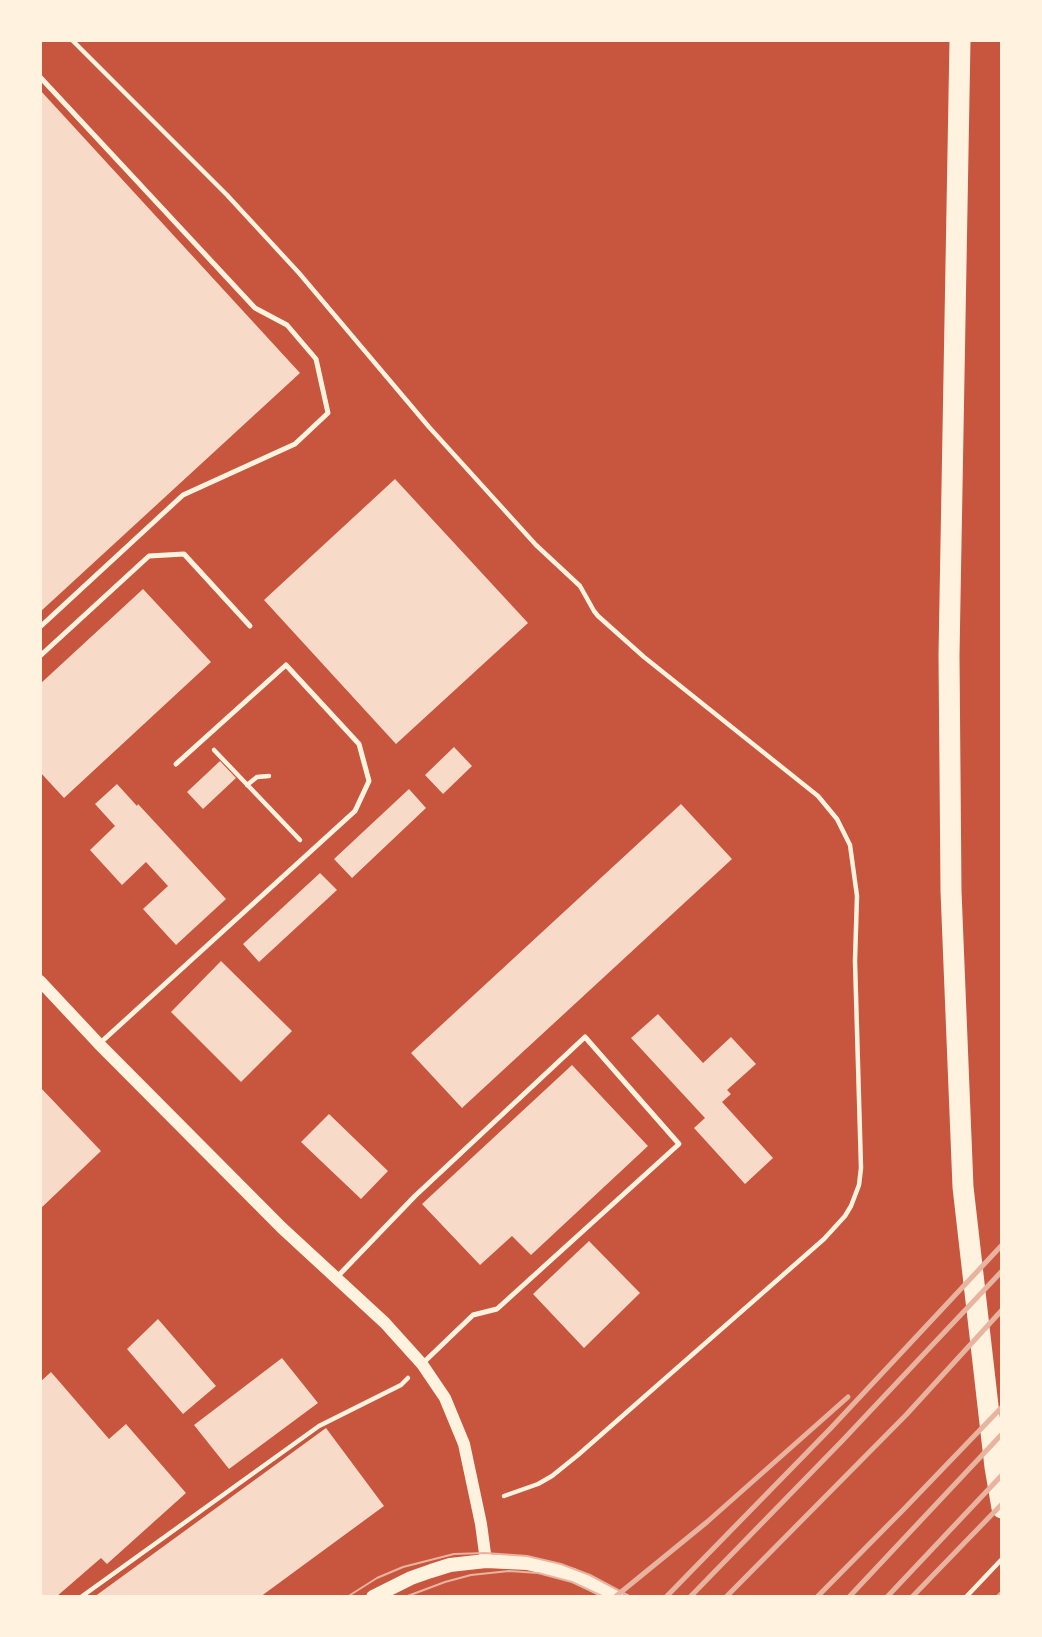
<!DOCTYPE html>
<html>
<head>
<meta charset="utf-8">
<style>
	body { margin:0 }
	#map { position:relative; width:1042px; height:1637px; overflow:hidden; background:#c8553d; font-family:Arial,sans-serif }
	canvas { display:block }
	.frame { position:absolute; inset:0; border:42px solid #fff3e0; pointer-events:none }
</style>
</head>
<body>
<div id="map">
<canvas width="1042" height="1637"></canvas>
<div class="frame"></div>
</div>
<script>
const context = document.querySelector('canvas').getContext('2d');
context.lineJoin = 'round';
function fillPath(path, color) {
  context.fillStyle = color;
  context.fill(path, 'evenodd');
}
function shape(rows) {
  const path = new Path2D();
  for (const r of rows) {
    path.moveTo(r[0], r[1]);
    for (let i = 2; i < r.length; i += 2) path.lineTo(r[i], r[i + 1]);
  }
  return path;
}
function strokePath(path, color, width, dash) {
  context.strokeStyle = color;
  context.lineWidth = width;
  context.lineCap = dash ? 'butt' : 'round';
  context.setLineDash(dash || []);
  context.stroke(path);
}
const building = shape([
	[40,90,300,373,40,612],
	[395,479,528,623,396,744,264,600],
	[143,589,211,662,64,798,40,772,40,684],
	[454,747,472,766,443,794,425,775],
	[220,761,236,778,203,809,187,792],
	[117,784,137,806,138,804,226,899,176,945,143,909,168,886,146,862,122,885,90,850,115,826,95,804],
	[409,789,426,808,352,878,334,859],
	[681,804,732,859,462,1108,411,1053],
	[320,873,337,890,259,962,243,944],
	[221,961,292,1031,241,1082,171,1012],
	[658,1014,703,1063,731,1037,756,1064,727,1090,731,1094,722,1102,773,1158,745,1184,694,1128,705,1118,631,1038],
	[572,1065,648,1146,531,1255,512,1236,480,1265,422,1204],
	[40,1087,101,1151,40,1209],
	[329,1114,388,1171,361,1199,301,1142],
	[589,1241,640,1293,584,1348,533,1294],
	[158,1319,216,1386,183,1414,127,1349],
	[282,1358,318,1403,229,1469,194,1425],
	[51,1372,109,1439,126,1424,186,1493,107,1564,101,1558,56,1597,40,1597,40,1382],
	[326,1428,384,1506,260,1597,94,1597]
]);
const path = shape([
	[72,40,227,195,299,273,429,427,536,545,580,586,594,611,598,616,644,657,818,796,837,819,850,845,857,896,855,961,861,1168,859,1185,851,1206,845,1216,824,1239,578,1455,552,1476,538,1484,504,1496],
	[214,750,300,840],
	[247,785,257,777,269,776],
	[81,1597,319,1426,401,1385,408,1378],
	[966,1597,1002,1559]
]);
const service = shape([
	[40,77,255,308,287,325,316,359,328,413,295,444,183,495,40,627],
	[40,656,149,556,184,554,250,626],
	[99,1044,355,811,369,781,359,744,286,665,176,764],
	[337,1277,415,1196,585,1037,679,1144,497,1309,473,1315,422,1364]
]);
const tertiary = shape([
	[40,981,99,1044,282,1228,385,1323,422,1364,445,1398,464,1444,481,1524,486,1561]
]);
const secondary = shape([
	[373,1597,411,1578,431,1571,450,1565,486,1561,527,1563,544,1567,573,1575,617,1597]
]);
const motorway = shape([
	[960,40,949,655,951,891,963,1187,995,1467,1002,1508]
]);
const tram = shape([
	[347,1597,377,1578,403,1567,454,1554,485,1553,527,1556,561,1564,590,1575,631,1597],
	[405,1597,445,1582,471,1575,509,1571,538,1573,572,1582,604,1597],
	[996,1597,1002,1591]
]);
const rail = shape([
	[615,1597,707,1522,848,1397],
	[666,1597,830,1429,1002,1245],
	[690,1597,842,1441,1002,1271],
	[726,1597,906,1415,1002,1310],
	[817,1597,905,1508,1002,1407],
	[849,1597,1002,1434],
	[887,1597,1002,1475],
	[912,1597,1002,1504]
]);
fillPath(building, '#f7dbc8');
strokePath(path, '#fff3e0', 4.5);
strokePath(service, '#fff3e0', 5);
strokePath(tertiary, '#fff3e0', 12);
strokePath(secondary, '#fff3e0', 14);
strokePath(motorway, '#fff3e0', 21);
strokePath(tram, '#e9b49f', 2);
strokePath(rail, '#e9b49f', 5);
</script>
</body>
</html>
